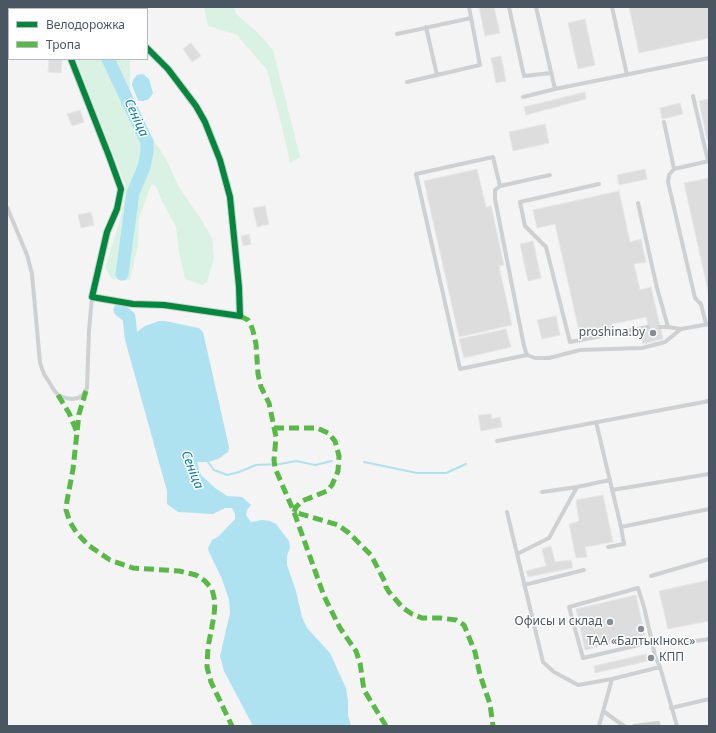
<!DOCTYPE html>
<html>
<head>
<meta charset="utf-8">
<style>
	body { margin:0 }
	#map { position:relative; width:716px; height:733px; overflow:hidden; background:#f4f4f4; font-family:"Noto Sans",sans-serif }
	canvas { display:block }
	.frame { position:absolute; inset:0; border:8px solid #4a5661; pointer-events:none }
	.legend { position:absolute; left:8px; top:8px; width:140px; height:52px; box-sizing:border-box; background:#fff; border:1px solid #b7bbc0; margin:0; padding:5px 7px; list-style:none; font-size:12px; color:#4a5661 }
	.legend li { display:flex; align-items:center; gap:8px; height:20px }
	.legend b { width:20px; border:1px solid #b7bbc0 }
</style>
</head>
<body>
<div id="map">
<canvas width="716" height="733"></canvas>
<div class="frame"></div>
<ul class="legend">
<li><b style="height:5px;background:#00873e"></b>Велодорожка</li>
<li><b style="height:5px;background:#58b947"></b>Тропа</li>
</ul>
</div>
<script>
const context = document.querySelector('canvas').getContext('2d');
context.lineJoin = 'round';
function fillPath(path, color) {
  context.fillStyle = color;
  context.fill(path, 'evenodd');
}
function shape(rows) {
  const path = new Path2D();
  for (const r of rows) {
    path.moveTo(r[0], r[1]);
    for (let i = 2; i < r.length; i += 2) path.lineTo(r[i], r[i + 1]);
  }
  return path;
}
function strokePath(path, color, width, dash) {
  context.strokeStyle = color;
  context.lineWidth = width;
  context.lineCap = dash ? 'butt' : 'round';
  context.setLineDash(dash || []);
  context.stroke(path);
}
function label(font, color, halo, rows, align = 'center') {
  context.font = font + ' "Noto Sans",sans-serif';
  context.lineWidth = 3;
  context.setLineDash([]);
  context.textBaseline = 'middle';
  context.strokeStyle = halo;
  context.fillStyle = color;
  for (const [text, x, y, turn = 0] of rows) {
    context.save();
    context.translate(x, y);
    context.rotate((+turn || 0) * Math.PI / 180);
    context.textAlign = isNaN(turn) ? turn : align;
    if (halo) context.strokeText(text, 0, 0);
    context.fillText(text, 0, 0);
    context.restore();
  }
}
const green = shape([
	[204,7,234,7,236,14,256,31,273,50,300,157,290,163,283,130,267,70,237,35,208,26],
	[76,59,130,59,130,90,149,132,167,161,180,189,201,219,212,238,214,259,207,282,202,285,185,279,179,252,176,227,162,201,156,186,151,185,139,218,138,245,130,280,112,279,105,268,121,217,126,187]
]);
const water = shape([
	[143,74,149,79,153,93,149,99,143,101,139,101,137,98,132,85,133,80,137,75],
	[159,321,165,321,199,328,203,332,229,447,228,452,218,459,208,462,197,462,201,475,215,488,227,496,242,497,251,505,247,510,246,515,251,522,262,520,270,521,276,524,289,541,290,548,287,556,287,565,296,591,302,617,307,628,330,653,346,688,348,700,348,715,351,726,253,726,224,671,220,656,230,613,229,600,222,579,209,552,208,548,212,540,219,536,235,519,235,514,232,508,225,508,213,514,178,512,167,504,167,491,125,340,125,338,131,336,145,326]
]);
const stream = shape([
	[208,462,214,470,227,475,239,472,256,465,280,464,296,461,315,465,332,461],
	[364,462,417,473,446,473,466,464]
]);
const river = shape([
	[84,7,85,9],
	[108,59,147,142,147,152,144,167,133,193,122,274],
	[120,310,129,317,131,336,145,346]
]);
const building = shape([
	[479,7,494,7,500,33,485,36,479,7],
	[629,7,709,7,709,38,639,53,629,7],
	[585,19,595,65,578,69,568,23,585,19],
	[191,43,201,56,192,62,183,49,191,43],
	[501,56,506,81,496,83,491,58,501,56],
	[49,59,62,60,61,73,48,72,49,59],
	[585,92,586,99,526,115,524,107,585,92],
	[709,99,709,140,707,140,699,101,709,99],
	[680,103,683,114,662,119,660,108,680,103],
	[80,110,84,122,72,126,67,114,80,110],
	[545,124,549,143,513,151,509,132,545,124],
	[477,169,486,207,491,206,504,265,499,266,512,325,459,337,424,181,477,169],
	[645,169,647,179,619,185,617,175,645,169],
	[709,178,709,295,684,183,709,178],
	[619,191,630,242,641,239,646,262,634,264,640,290,651,287,663,339,643,344,640,331,649,329,646,317,612,324,613,329,597,333,596,327,579,331,555,224,537,228,533,210,619,191],
	[265,206,269,224,257,227,253,208,265,206],
	[91,212,94,225,81,228,78,215,91,212],
	[249,234,251,244,243,246,241,236,249,234],
	[533,241,541,278,528,281,520,244,533,241],
	[556,316,560,335,542,339,537,320,556,316],
	[506,329,511,347,464,358,459,339,506,329],
	[491,414,492,419,500,417,502,427,481,431,478,415,491,414],
	[603,495,613,542,585,547,587,557,576,558,569,524,579,521,576,500,603,495],
	[551,546,555,562,571,560,573,568,528,577,526,571,546,566,542,549,551,546],
	[709,580,709,621,668,629,659,591,709,580],
	[636,595,645,635,585,650,576,609,636,595],
	[646,654,648,661,595,673,594,666,646,654]
]);
const service = shape([
	[509,7,524,76,551,73],
	[536,7,555,89,709,58],
	[612,7,627,75],
	[426,27,437,75],
	[397,34,471,18],
	[407,82,480,65,469,7],
	[693,96,708,161],
	[523,97,555,89],
	[664,122,674,169],
	[550,175,500,186,495,190,495,199,524,346,527,355,535,358,549,358,580,350,642,348,665,342,681,329],
	[599,184,520,202,525,226,546,247,570,342,648,327],
	[500,186,493,157,416,174,460,369,527,355],
	[638,203,657,288,668,327,681,329,709,324],
	[7,207,27,255,32,274,40,363,44,374,54,390,58,395,66,398,72,399,78,398,83,395,87,388,89,330,92,297],
	[706,324,701,304,695,298,668,182,669,175,674,169,709,161],
	[660,327,668,327],
	[596,422,621,527,709,509],
	[497,441,709,401],
	[612,490,709,474],
	[542,492,577,487],
	[507,512,543,662,554,672,578,685,612,679,660,667],
	[608,547,624,544,621,527],
	[517,554,549,538,577,487,610,480],
	[651,576,709,559],
	[524,585,584,570],
	[652,642,583,658,569,607,638,588,644,607,652,642,655,656,660,667,677,726],
	[689,642,709,639],
	[671,708,709,699],
	[603,711,624,726],
	[599,726,612,679],
	[634,726,658,723,659,726]
]);
const minor = shape([
	[50,7,51,9],
	[119,7,120,9],
	[71,59,109,156,121,189,117,209,107,232,92,297,133,304,164,305,240,316,239,287,230,197,220,160,205,122,196,106,168,69,147,48]
]);
const quiet = shape([
	[240,316,248,320,251,325,253,331,256,344,258,374,261,387,269,403,276,437,274,460,275,468,294,512,324,596,340,628,356,651,360,663,364,690,386,726],
	[86,391,79,414,73,469,67,501,66,510,70,522,76,532,88,545,110,560,133,568,179,571,196,575,205,581,212,589,215,602,214,616,208,647,207,667,211,682,232,726],
	[58,395,69,413,77,432],
	[274,428,317,428,328,433,335,441,339,456,338,471,332,485,327,491,302,501,296,507,294,512,338,525,349,533,371,555,385,582,386,587,389,592,403,608,412,614,422,618,440,618,456,620,464,625,475,652,480,675,490,704,493,726]
]);
const cycleway = shape([
	[71,59,109,156,121,189,117,209,107,232,92,297,133,304,164,305,240,316,239,287,230,197,220,160,205,122,196,106,168,69,147,48]
]);
const markers = [
	[653,333,4,"#868d94"],
	[610,622,4,"#868d94"],
	[641,629,4,"#868d94"],
	[651,658,4,"#868d94"]
];
const poiNames = [
	["proshina.by",645,333],
	["Офисы и склад",602,622],
	["ТАА «БалтыкІнокс»",641,642,"center"],
	["КПП",659,658,"left"]
];
const waterNames = [
	["Сеніца",136,118,65],
	["Сеніца",192,470,68]
];
fillPath(green, '#d9f2e3');
fillPath(water, '#aee2f0');
strokePath(stream, '#aee2f0', 2);
strokePath(river, '#aee2f0', 13);
fillPath(building, '#ddddde');
strokePath(building, '#e5e6e7', 1);
strokePath(service, '#ced0d2', 4);
strokePath(minor, '#ced0d2', 8);
strokePath(quiet, '#58b947', 5, [10, 5]);
strokePath(cycleway, '#00873e', 6);
for (const [x, y, r, color] of markers) {
  const dot = new Path2D();
  dot.arc(x, y, r, 0, 2 * Math.PI);
  context.fillStyle = color;
  context.fill(dot);
  strokePath(dot, '#fff', 1.5);
}
label('12px', '#4a5661', '#fff', poiNames, 'right');
label('italic 13px', '#0c7c9b', '#fff', waterNames);
</script>
</body>
</html>
